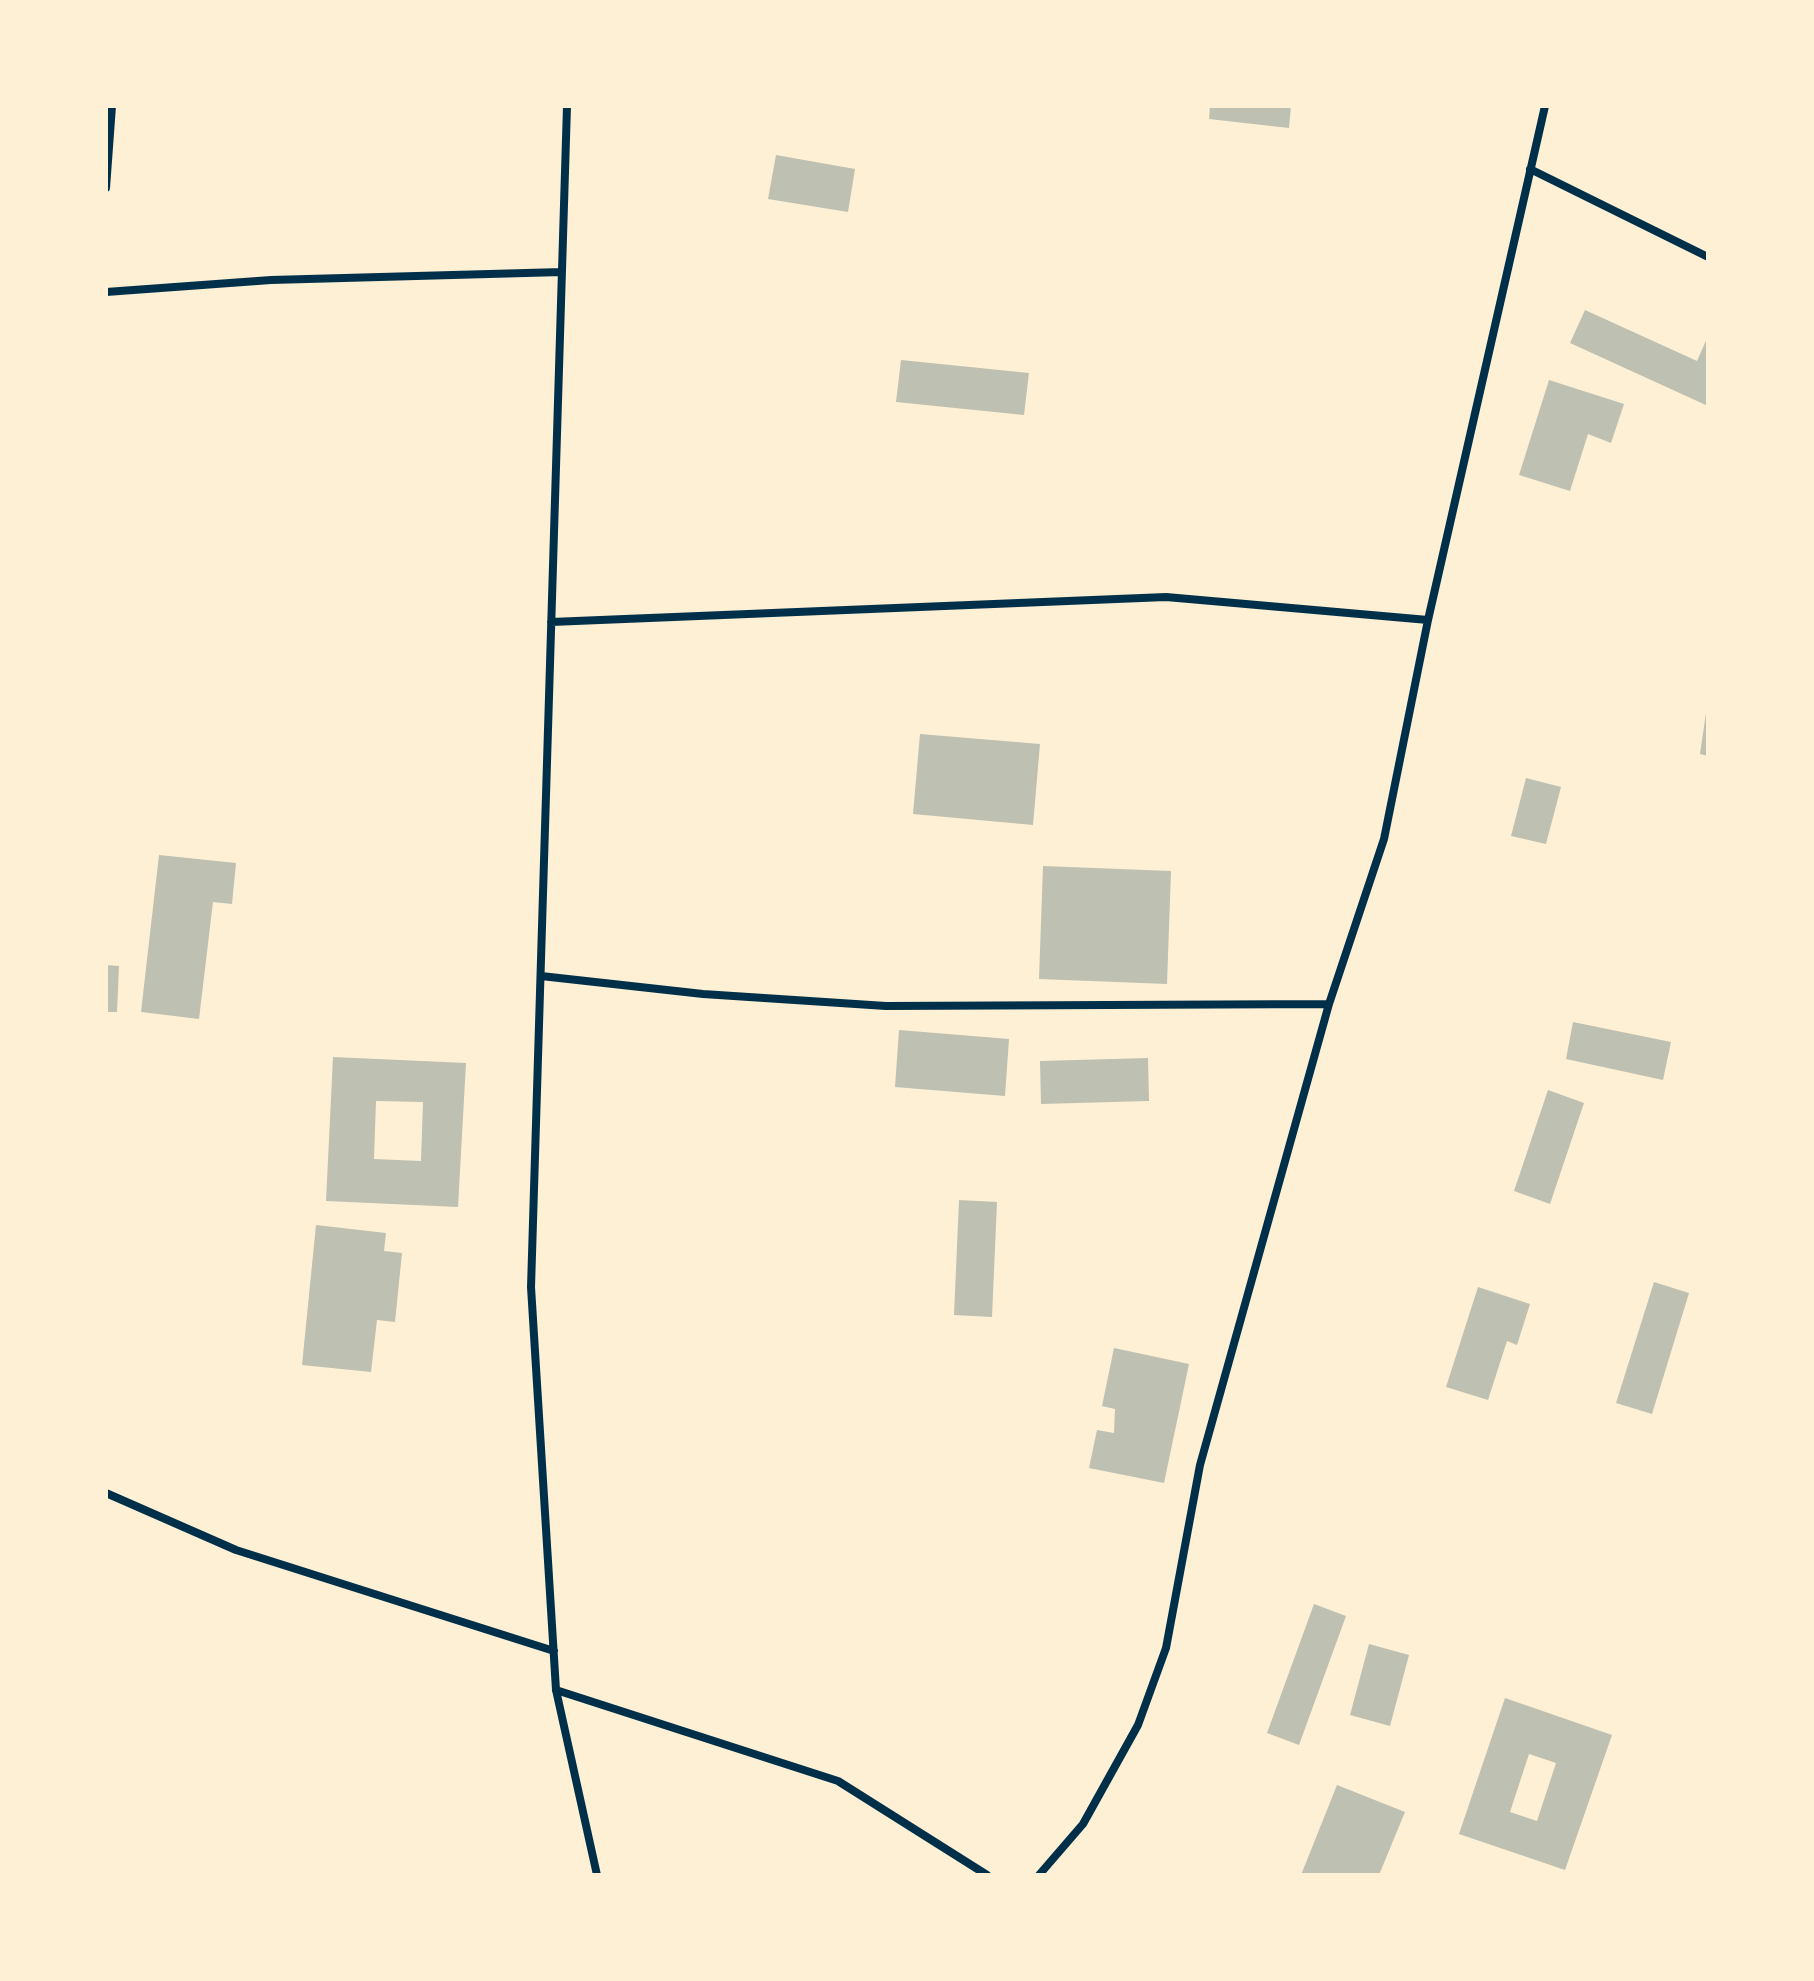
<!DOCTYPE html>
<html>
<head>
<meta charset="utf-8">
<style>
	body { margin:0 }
	#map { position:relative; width:1814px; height:1981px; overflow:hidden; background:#fdf0d5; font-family:Quicksand,sans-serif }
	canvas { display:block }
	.frame { position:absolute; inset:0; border:108px solid #fdf0d5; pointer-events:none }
</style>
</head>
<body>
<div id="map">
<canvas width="1814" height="1981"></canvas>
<div class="frame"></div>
</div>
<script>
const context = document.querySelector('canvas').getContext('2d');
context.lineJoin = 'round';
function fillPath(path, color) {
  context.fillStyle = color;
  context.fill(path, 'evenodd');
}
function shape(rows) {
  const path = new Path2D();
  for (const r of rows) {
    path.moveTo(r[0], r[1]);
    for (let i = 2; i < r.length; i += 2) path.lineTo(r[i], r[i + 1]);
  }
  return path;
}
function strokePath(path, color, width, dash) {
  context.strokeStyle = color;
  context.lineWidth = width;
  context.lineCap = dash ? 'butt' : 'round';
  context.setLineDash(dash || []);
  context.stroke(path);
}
const building = shape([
	[1210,106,1291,106,1289,128,1209,119],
	[776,155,855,169,848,212,768,199],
	[1585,310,1697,361,1708,336,1708,406,1570,343],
	[901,360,1029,373,1024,415,896,402],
	[1549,380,1624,404,1611,443,1588,434,1570,491,1519,475],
	[1706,713,1708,713,1708,756,1700,754],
	[920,734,1040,744,1033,825,913,814],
	[1526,778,1561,787,1546,844,1511,836],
	[159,855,236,863,232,904,213,902,199,1019,141,1012],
	[1043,866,1171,871,1167,984,1039,979],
	[106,965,119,966,117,1012,106,1012],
	[1573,1022,1671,1042,1663,1080,1566,1059],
	[899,1030,1009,1039,1005,1096,895,1087],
	[333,1057,466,1063,458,1207,326,1201],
	[376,1101,423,1102,421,1161,374,1159],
	[1148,1058,1149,1101,1041,1104,1040,1061],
	[1548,1090,1584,1103,1550,1204,1514,1191],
	[959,1200,997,1202,992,1317,954,1315],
	[316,1225,386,1233,384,1251,402,1253,395,1322,377,1320,371,1372,302,1365],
	[1654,1282,1689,1293,1652,1414,1616,1403],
	[1478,1287,1530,1304,1517,1345,1507,1341,1488,1400,1446,1387],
	[1114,1348,1189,1364,1164,1483,1089,1468,1097,1430,1114,1433,1115,1409,1102,1406],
	[1314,1604,1346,1616,1299,1745,1267,1733],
	[1369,1644,1409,1655,1390,1726,1350,1715],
	[1505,1698,1612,1735,1565,1870,1459,1834],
	[1529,1754,1556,1763,1537,1821,1510,1812],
	[1337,1785,1405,1812,1379,1875,1301,1875]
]);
const minor = shape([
	[567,106,531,1287,556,1690,597,1875],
	[1530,169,1708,257],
	[106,188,112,106],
	[106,292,271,280,562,272],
	[551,622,1166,597,1428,620],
	[541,976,703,994,886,1006,1329,1004],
	[106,1493,236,1550,554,1651],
	[556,1690,838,1781,987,1875],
	[1039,1875,1083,1824,1138,1725,1166,1648,1200,1465,1329,1004,1384,839,1428,620,1545,106]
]);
fillPath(building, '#bec0b2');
strokePath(minor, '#003049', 8);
</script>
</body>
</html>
